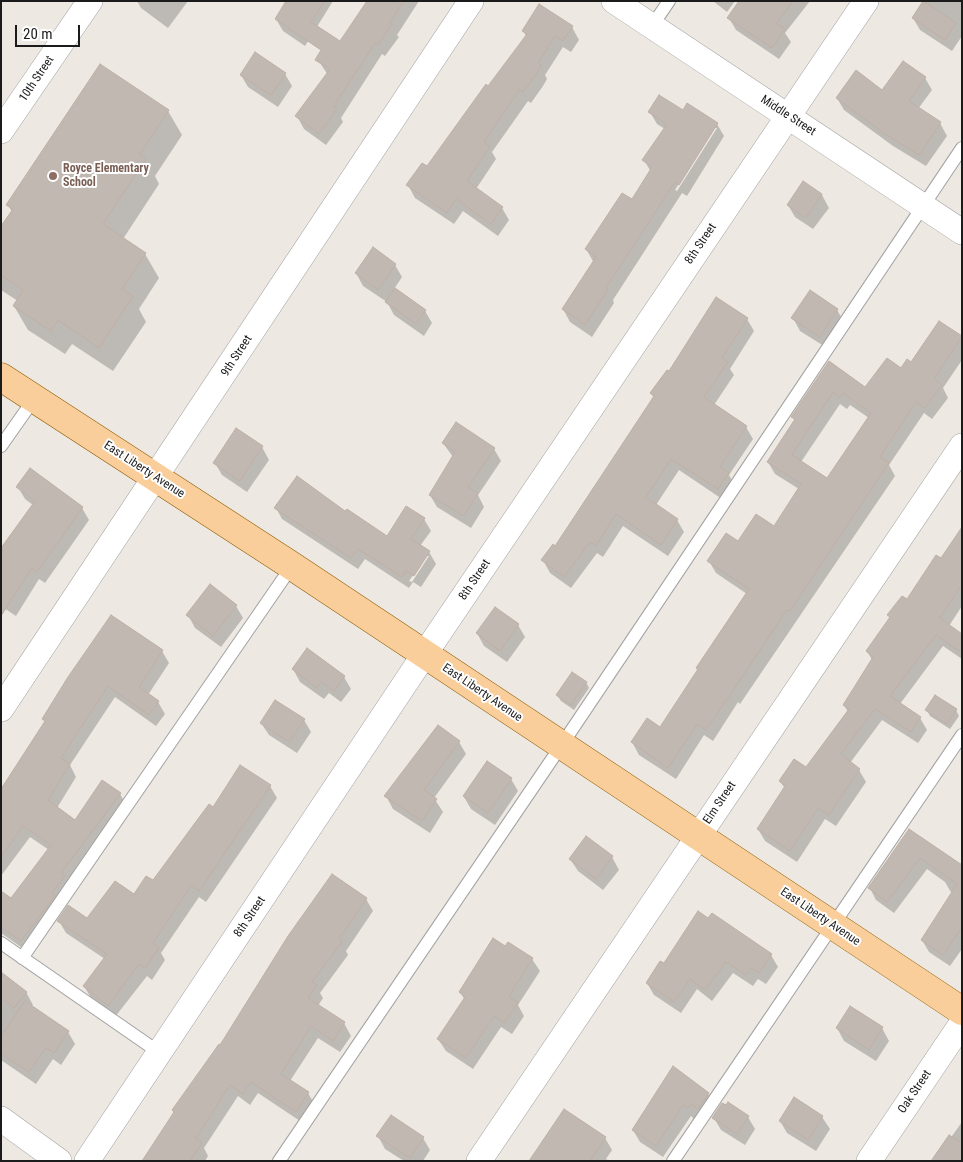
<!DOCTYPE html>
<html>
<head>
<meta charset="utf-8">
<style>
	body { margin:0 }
	#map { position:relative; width:963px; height:1162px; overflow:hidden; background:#ede8e1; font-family:"Roboto Condensed",sans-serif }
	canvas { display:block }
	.frame { position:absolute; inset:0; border:2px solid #1b1b1b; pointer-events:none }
	.scale { position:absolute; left:15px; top:25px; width:65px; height:22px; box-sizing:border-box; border:2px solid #1b1b1b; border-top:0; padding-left:6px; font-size:15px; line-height:18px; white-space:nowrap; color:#1b1b1b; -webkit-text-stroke:4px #fff; paint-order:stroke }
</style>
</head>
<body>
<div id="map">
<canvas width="963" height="1162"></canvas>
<div class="frame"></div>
<div class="scale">20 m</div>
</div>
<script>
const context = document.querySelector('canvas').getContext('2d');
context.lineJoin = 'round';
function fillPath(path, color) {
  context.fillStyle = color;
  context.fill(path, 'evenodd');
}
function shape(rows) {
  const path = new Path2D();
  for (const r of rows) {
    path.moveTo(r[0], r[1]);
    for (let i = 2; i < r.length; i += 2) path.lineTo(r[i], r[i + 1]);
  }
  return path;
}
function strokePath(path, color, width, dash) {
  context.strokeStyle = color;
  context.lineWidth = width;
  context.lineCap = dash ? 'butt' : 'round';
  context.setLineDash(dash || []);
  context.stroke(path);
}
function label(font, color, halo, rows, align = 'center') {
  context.font = font + ' "Roboto Condensed",sans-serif';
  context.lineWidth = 4;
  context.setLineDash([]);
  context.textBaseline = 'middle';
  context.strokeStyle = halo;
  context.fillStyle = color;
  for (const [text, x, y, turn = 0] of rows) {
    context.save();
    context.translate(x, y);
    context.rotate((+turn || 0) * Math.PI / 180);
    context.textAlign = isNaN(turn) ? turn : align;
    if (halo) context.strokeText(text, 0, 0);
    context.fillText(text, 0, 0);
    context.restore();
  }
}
const shadow = shape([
	[137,1,188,1,168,28,141,8],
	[290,1,333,1,305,46,283,31,276,19],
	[367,1,419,1,397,35,399,37,385,56,382,54,341,118,343,122,326,145,304,129,297,116,328,75,318,60,340,43],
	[713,1,735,1,727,12],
	[763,1,810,1,785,33,791,42,779,59,736,30,729,18],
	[925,1,962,1,962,36,952,51,920,30,913,18],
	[572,27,579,40,571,52,563,47,545,75,547,79,543,86,531,103,528,101,492,152,496,159,476,189,502,208,509,220,498,236,463,211,454,224,415,198,408,185,428,168,527,37,523,31],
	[285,74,292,86,278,107,248,87,241,75],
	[925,78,932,90,918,109,940,123,947,136,926,166,893,146,844,110,837,98,882,91],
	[688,105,717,124,724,136,687,196,682,193,613,300,614,303,592,337,570,322,563,309,594,263,586,249,633,200,651,172,644,160,665,129,657,124,650,112,683,112],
	[714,128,717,128,677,191,675,190],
	[168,111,182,135,155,176,159,184,123,239,145,254,159,278,139,309,146,322,113,371,72,344,65,354,28,330,14,306,18,301,1,290,1,229,12,212,8,205],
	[803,183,822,195,829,208,813,229,795,217,788,205],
	[395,265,402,277,394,289,425,311,432,323,424,336,394,315,387,302,363,286,356,273],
	[837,310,844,322,827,348,800,331,793,318],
	[747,319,754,331,730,369,734,375,714,405,746,427,753,439,729,475,735,486,725,501,679,470,656,505,677,520,684,532,668,556,623,526,603,557,597,553,571,588,550,573,543,560,556,548,654,398,651,393,669,373],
	[939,322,962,338,962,360,943,388,948,398,932,419,924,413,889,465,895,476,740,704,738,702,713,741,704,735,676,779,639,755,632,742,661,729,747,594,716,573,709,561,738,542,775,528,799,489,775,474,768,462,795,421,793,417,829,363,866,389,911,364],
	[840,404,847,409,850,405,869,418,828,480,801,462],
	[237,430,262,447,269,460,247,492,222,475,215,463],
	[443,443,494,449,501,461,478,495,484,507,471,528,437,507,430,495,453,457],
	[18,487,82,508,89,520,45,583,39,579,16,616,1,606,33,505,25,499],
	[276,508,387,538,424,519,431,531,420,546,429,552,436,564,421,587,413,582,409,588,365,559,358,569,282,519],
	[426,556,429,556,412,582,409,581],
	[962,529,962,606,949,626,962,635,962,659,943,646,900,704,920,718,927,730,918,743,882,720,850,763,859,770,866,782,836,826,825,819,797,862,765,841,758,829,785,789,781,782,806,768,848,712,844,705,872,660,867,651,891,618,889,615,907,601,942,560],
	[236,606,243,618,221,647,195,628,188,615],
	[518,625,525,637,507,662,484,646,477,633],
	[162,651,169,663,148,695,158,702,165,714,156,726,115,697,70,765,76,777,57,808,76,821,120,794,127,806,28,952,1,933,1,908,12,900,49,850,30,837,1,876,1,785,4,787,45,722,43,719],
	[293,669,344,677,351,689,341,702,329,693,324,699,300,682],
	[586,682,589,688,574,710,561,701,557,695],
	[927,710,956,710,959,716,950,729,930,716],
	[304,720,311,732,297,753,269,735,261,723],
	[459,742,466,754,434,798,443,812,430,833,393,809,386,796],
	[511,779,518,791,495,825,471,809,464,797],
	[270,786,277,798,206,902,199,897,161,953,165,960,152,980,147,976,115,1017,91,998,84,986,105,959,66,933,59,921,87,919,134,896,154,882,214,808],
	[909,831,959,865,962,862,962,949,950,966,929,952,922,940,952,894,945,882,927,869,894,913,876,900,870,888],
	[612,857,619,870,603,890,578,871,570,859],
	[366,899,373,911,346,951,348,955,320,993,323,998,318,1006,344,1023,351,1036,340,1052,318,1038,290,1081,308,1093,315,1105,303,1123,258,1093,250,1105,238,1096,204,1148,208,1156,205,1161,142,1161,221,1047],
	[508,944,532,959,540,971,518,1005,524,1016,512,1034,501,1027,473,1069,446,1051,438,1039,465,1000,460,992],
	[771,955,778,967,766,984,758,979,753,986,733,973,712,1001,697,989,681,1013,654,995,647,983,664,965],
	[1,983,26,992,33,1005,31,1007,68,1032,75,1044,61,1065,53,1059,36,1084,1,1060],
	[837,1028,882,1028,889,1041,876,1061,844,1041],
	[674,1068,708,1094,716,1106,695,1120,691,1116,663,1157,640,1142,633,1130],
	[794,1099,822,1117,830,1129,816,1151,787,1133,780,1121],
	[748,1117,755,1129,745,1145,721,1130,714,1118],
	[962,1122,962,1161,934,1161],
	[378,1136,423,1138,430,1150,423,1161,404,1161,385,1149],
	[605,1138,612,1150,606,1159,609,1161,530,1161]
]);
const building = shape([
	[286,1,325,1,311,22,340,41,367,1,404,1,390,22,392,24,378,45,375,43,334,106,337,109,319,134,295,116,330,69,315,60,321,50,275,19,286,1],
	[739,1,793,1,776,24,785,29,772,48,727,18,739,1],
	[923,1,956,23,945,40,912,18,923,1],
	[539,4,573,26,563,41,555,36,538,63,541,66,537,73,523,92,520,89,484,142,490,146,467,181,503,207,491,224,456,199,447,213,406,185,422,163,427,166,486,84,488,86,527,34,522,31,539,4],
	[255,52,286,73,271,95,240,75,255,52],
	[903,61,926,77,909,101,941,122,919,155,885,134,836,98,856,70,882,90,903,61],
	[100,64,169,110,140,154,146,159,103,224,146,253,122,289,133,296,99,348,58,320,51,331,13,306,23,290,1,275,1,226,13,209,6,205,100,64],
	[659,95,683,110,687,103,718,123,679,185,675,182,606,288,608,290,585,325,562,309,596,257,585,249,622,193,632,199,652,167,642,160,667,124,648,112,659,95],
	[803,181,822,194,806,218,787,205,803,181],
	[373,247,396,264,378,290,355,273,373,247],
	[395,288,426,310,416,324,385,302,395,288],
	[810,290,838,309,820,337,791,318,810,290],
	[716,297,748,318,722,358,728,362,704,397,747,426,720,467,729,473,718,489,671,459,646,497,678,519,661,545,616,514,596,546,590,542,564,577,541,560,553,544,555,546,654,396,650,393,667,370,669,371,716,297],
	[939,321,962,336,934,379,942,385,925,408,916,402,880,457,889,463,790,611,787,610,706,730,697,724,668,768,631,742,647,718,660,727,698,669,696,668,749,589,707,561,726,533,738,541,756,514,774,526,801,484,767,462,795,419,791,417,829,361,865,387,887,358,901,368,907,359,911,362,939,321],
	[833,392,840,398,843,393,871,413,827,478,792,455,833,392],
	[456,422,495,448,468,487,478,493,464,516,429,495,455,452,442,443,456,422],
	[236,428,263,446,240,481,213,463,236,428],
	[30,468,83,507,37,572,32,568,1,616,1,548,35,501,16,487,30,468],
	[297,476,345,511,347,509,387,536,406,506,425,518,411,539,430,551,414,576,406,571,402,577,358,549,351,558,274,508,297,476],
	[962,527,962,584,940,618,962,634,962,653,936,635,890,696,921,717,911,732,875,709,841,754,860,769,829,815,818,808,790,851,757,829,785,786,779,781,794,759,806,767,849,709,843,705,873,657,866,651,890,617,887,615,902,596,907,599,936,555,941,558,962,527],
	[210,584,237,605,213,636,186,615,210,584],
	[495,607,519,624,500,651,476,633,495,607],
	[111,615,163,650,139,687,159,701,149,715,108,686,61,758,70,764,48,800,75,820,102,780,121,793,61,873,65,876,52,893,55,896,21,941,1,927,1,891,11,898,51,845,23,826,1,857,1,789,45,721,42,719,68,677,111,615],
	[307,648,345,676,334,691,321,682,317,688,292,669,307,648],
	[572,672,587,682,571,705,556,695,572,672],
	[935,695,957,709,947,724,925,710,935,695],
	[275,700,305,719,289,742,260,723,275,700],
	[438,725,460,741,424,790,437,799,422,821,384,796,438,725],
	[487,761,512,778,488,813,463,796,487,761],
	[240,765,271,785,199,891,191,886,153,943,159,948,145,968,139,964,108,1006,83,986,107,954,57,921,68,905,87,918,115,881,134,894,146,876,153,880,209,804,213,807,240,765],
	[909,829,962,865,962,927,943,955,921,940,957,884,920,858,887,902,868,888,909,829],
	[586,836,613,856,596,879,569,859,586,836],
	[332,874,367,898,339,939,342,942,312,982,317,985,308,998,345,1022,333,1041,311,1026,281,1074,309,1092,296,1112,251,1082,242,1094,230,1085,196,1138,202,1143,190,1161,142,1161,174,1112,172,1110,219,1044,220,1045,288,936,332,874],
	[698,911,708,918,712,913,772,954,759,973,751,968,746,975,726,962,705,990,690,979,674,1002,646,983,660,961,664,963,698,911],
	[493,938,505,946,508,942,533,958,509,996,518,1003,504,1023,494,1016,466,1058,437,1039,465,997,459,992,493,938],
	[1,972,27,992,14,1008,1,998,1,972],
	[25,1001,69,1031,54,1053,46,1048,29,1072,1,1054,1,1036,25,1001],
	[850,1006,883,1027,869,1050,836,1028,850,1006],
	[673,1066,709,1093,698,1109,691,1104,688,1108,683,1105,656,1146,632,1130,673,1066],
	[794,1097,823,1116,808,1140,779,1121,794,1097],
	[728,1102,749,1116,737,1134,712,1118,722,1103,726,1105,728,1102],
	[564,1109,606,1137,590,1161,529,1161,564,1109],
	[391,1115,424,1137,410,1158,376,1136,391,1115],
	[949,1135,962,1143,962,1161,931,1161,949,1135]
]);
const service = shape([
	[652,26,669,1],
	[1,446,34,399],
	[1,943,160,1053],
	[22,958,292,566],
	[279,1161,561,746,962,148],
	[673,1161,962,735]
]);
const minor = shape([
	[614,1,962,232],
	[1,131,90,1],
	[1,709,471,1],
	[1,1119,59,1161],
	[87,1161,424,655,866,1],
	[479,1161,962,446],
	[869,1161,962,1023]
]);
const primary = shape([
	[1,377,292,566,962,1011]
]);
const markers = [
	[53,176,5,"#8d6e63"]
];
const streetNames = [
	["10th Street",37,79,-56],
	["Middle Street",788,116,33],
	["8th Street",701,244,-56],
	["9th Street",237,356,-57],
	["East Liberty Avenue",144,470,33],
	["8th Street",475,580,-56],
	["East Liberty Avenue",482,693,34],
	["Elm Street",720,803,-56],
	["8th Street",250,917,-56],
	["East Liberty Avenue",820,917,34],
	["Oak Street",915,1092,-56]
];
const educationNames = [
	["Royce Elementary",63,169],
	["School",63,183]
];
fillPath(shadow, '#0003');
fillPath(building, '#c1b8b1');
strokePath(building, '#beafa4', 1);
strokePath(service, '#a2a2a2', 14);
strokePath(minor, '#a2a2a2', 26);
strokePath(primary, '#8e5d04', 29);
strokePath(service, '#fff', 12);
strokePath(minor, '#fff', 25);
strokePath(primary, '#f9ce9a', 28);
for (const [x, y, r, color] of markers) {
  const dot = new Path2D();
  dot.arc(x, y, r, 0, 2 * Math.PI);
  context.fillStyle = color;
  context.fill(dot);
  strokePath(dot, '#fff', 2);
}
label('12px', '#1b1b1b', '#fff', streetNames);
label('bold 12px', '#785e54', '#fff', educationNames, 'left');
</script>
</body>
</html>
